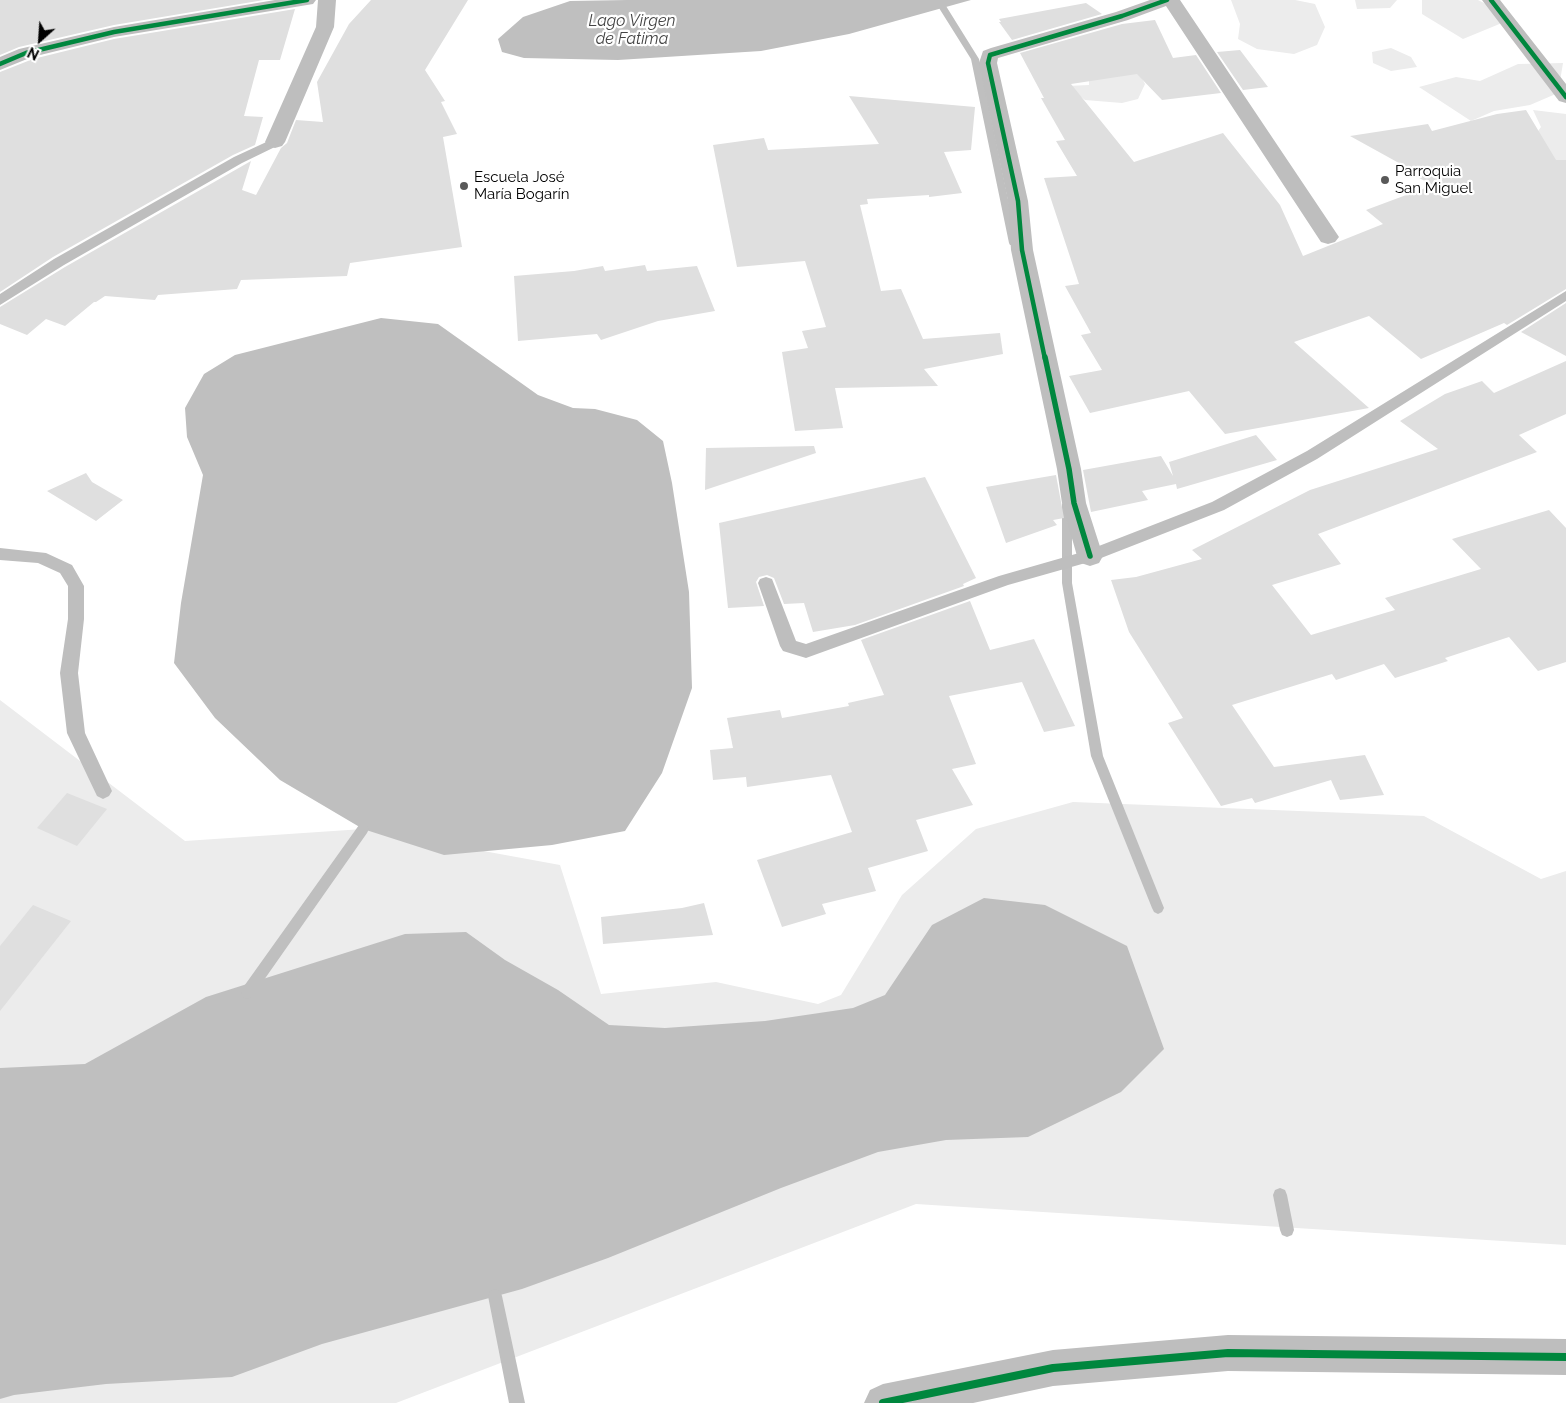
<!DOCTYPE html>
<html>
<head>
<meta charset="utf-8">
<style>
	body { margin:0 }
	#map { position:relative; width:1566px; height:1403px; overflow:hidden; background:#fff; font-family:Raleway,sans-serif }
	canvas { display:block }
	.north { position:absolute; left:15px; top:15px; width:50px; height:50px; -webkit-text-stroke:4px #fff; paint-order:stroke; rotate:206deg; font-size:14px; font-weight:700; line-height:20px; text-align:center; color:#000 }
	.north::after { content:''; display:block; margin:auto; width:18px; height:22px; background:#000; clip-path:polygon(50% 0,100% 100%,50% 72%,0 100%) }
</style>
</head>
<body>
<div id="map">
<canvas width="1566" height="1403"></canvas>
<div class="north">N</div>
</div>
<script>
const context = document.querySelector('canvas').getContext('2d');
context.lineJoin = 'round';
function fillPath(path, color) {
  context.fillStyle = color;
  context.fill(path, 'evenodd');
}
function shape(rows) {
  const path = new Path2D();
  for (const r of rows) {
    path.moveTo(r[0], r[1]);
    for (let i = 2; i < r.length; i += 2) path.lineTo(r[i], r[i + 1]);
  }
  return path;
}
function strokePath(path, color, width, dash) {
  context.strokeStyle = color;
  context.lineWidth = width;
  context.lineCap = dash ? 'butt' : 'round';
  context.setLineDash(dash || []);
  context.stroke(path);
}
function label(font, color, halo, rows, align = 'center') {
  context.font = font + ' Raleway,sans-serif';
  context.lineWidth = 4.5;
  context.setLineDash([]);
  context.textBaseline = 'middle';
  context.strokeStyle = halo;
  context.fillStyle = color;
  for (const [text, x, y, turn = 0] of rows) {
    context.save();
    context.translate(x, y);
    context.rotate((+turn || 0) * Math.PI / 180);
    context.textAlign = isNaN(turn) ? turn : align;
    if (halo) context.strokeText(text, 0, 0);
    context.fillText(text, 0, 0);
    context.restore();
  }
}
const green = shape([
	[1231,0,1295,0,1315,4,1325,27,1317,45,1294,54,1257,49,1238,39,1240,24],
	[1355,0,1397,0,1390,8,1357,9],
	[1422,0,1478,0,1514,18,1463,39,1422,14],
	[1391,48,1411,57,1417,67,1391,71,1373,63,1372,52],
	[1563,63,1558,93,1530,105,1494,111,1471,121,1419,87,1456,77,1480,81,1518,64],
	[1089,74,1140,74,1145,84,1138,99,1122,103,1085,100,1067,86,1089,85],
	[1533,110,1566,114,1566,165,1524,150,1541,127],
	[0,700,185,841,363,829,560,865,601,994,716,982,818,1004,841,995,902,895,976,829,1073,802,1424,816,1541,879,1566,871,1566,1245,916,1204,396,1403,0,1403]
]);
const water = shape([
	[627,0,971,0,849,34,761,51,618,60,524,58,502,52,498,39,523,17,570,1],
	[381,318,438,324,538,395,573,408,595,409,637,420,663,441,672,483,689,592,692,688,662,773,625,831,552,845,444,855,363,829,280,780,215,718,174,663,181,603,203,475,187,437,185,408,204,374,235,355],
	[984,898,1045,905,1127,946,1164,1049,1121,1092,1028,1137,946,1140,878,1152,781,1188,608,1258,522,1289,322,1344,232,1377,106,1384,14,1395,0,1399,0,1068,85,1064,206,997,405,934,466,932,505,960,558,990,609,1025,665,1028,765,1021,853,1008,885,995,932,925]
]);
const stream = shape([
	[940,6,946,6,979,59,1017,243,1016,245,1010,245,1009,243,971,59,939,8,940,6],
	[1067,500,1072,504,1072,583,1103,756,1164,908,1162,912,1158,914,1154,912,1152,908,1091,756,1062,583,1062,504,1067,500],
	[363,824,367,825,369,829,367,833,252,997,247,999,242,997,241,993,242,989,359,825,363,824],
	[1280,1188,1285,1190,1287,1195,1294,1230,1292,1235,1287,1237,1282,1235,1280,1230,1273,1195,1275,1190,1280,1188],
	[495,1289,500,1291,502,1296,525,1403,509,1403,488,1296,490,1291,495,1289]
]);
const building = shape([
	[0,0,264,0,114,25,19,47,0,55],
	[371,0,468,0,425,70,445,101,441,102,457,134,443,137,462,247,350,263,347,276,241,280,237,289,158,295,155,300,105,296,96,302,94,302,65,326,46,319,27,335,0,324,0,307,65,267,251,161,242,190,256,195,281,148,287,143,296,120,323,122,317,82,349,24],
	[1086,3,1102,14,1012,40,999,22,1001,22,999,19],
	[295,9,280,60,259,60,244,116,263,117,255,145,233,155,53,257,0,292,0,72,33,59,114,39],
	[1155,20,1173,58,1196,55,1221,93,1162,100,1137,74,1071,84,1134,162,1223,133,1280,205,1303,256,1383,224,1366,210,1433,185,1413,175,1417,173,1350,136,1428,124,1432,131,1497,114,1526,110,1556,160,1566,160,1566,289,1507,325,1504,323,1421,359,1369,316,1294,342,1369,408,1225,434,1189,391,1090,413,1069,376,1102,370,1081,335,1091,333,1065,286,1079,284,1044,178,1077,176,1056,141,1065,140,1041,98,1044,98,1020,53,1122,24],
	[1240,50,1268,87,1243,90,1217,52],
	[849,96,975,107,971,150,944,152,962,193,929,197,929,195,867,199,868,204,860,205,881,291,901,289,923,339,1000,333,1003,354,924,369,938,386,835,388,843,428,795,431,782,352,808,348,802,331,826,327,805,261,737,267,713,145,764,138,768,150,879,144],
	[645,265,647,271,697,266,715,311,658,321,601,340,597,334,518,341,514,276,574,271,603,266,605,271],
	[1566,303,1566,356,1521,332],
	[1566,361,1566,414,1519,435,1537,452,1318,534,1341,564,1272,585,1311,635,1395,610,1385,598,1481,569,1452,539,1549,510,1566,528,1566,662,1538,671,1509,637,1445,658,1448,661,1395,678,1384,664,1336,680,1332,674,1232,705,1274,767,1365,755,1384,795,1340,800,1331,780,1255,803,1252,798,1221,806,1168,723,1183,718,1129,632,1111,580,1136,577,1202,559,1192,550,1310,490,1438,449,1400,421,1445,394,1482,381,1494,393],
	[1256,435,1277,460,1177,489,1176,484,1142,491,1148,500,1091,512,1083,470,1161,456,1173,476,1169,462],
	[814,446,816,453,705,490,706,448],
	[86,473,92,482,123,500,96,521,47,491],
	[1056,475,1064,518,1053,520,1057,525,1006,543,986,487],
	[925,477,976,578,963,584,964,586,855,625,813,632,804,603,784,604,774,578,767,575,759,577,756,582,764,606,728,608,719,523],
	[970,601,990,650,1034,639,1075,726,1044,732,1022,682,949,696,976,764,952,769,973,805,916,820,928,851,868,868,876,891,822,904,826,914,782,927,757,860,852,832,831,775,747,787,746,777,713,780,710,750,733,748,727,718,780,710,782,718,849,706,848,703,884,695,861,640],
	[67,793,107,809,77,846,37,828],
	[704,903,713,935,603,944,601,917,682,908],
	[33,905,71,921,0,1011,0,946]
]);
const service = shape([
	[275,138,281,142,279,145,242,163,64,265,0,305,0,294,54,259,234,157,275,138],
	[1566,291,1566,301,1317,459,1224,510,1096,560,1008,585,806,658,783,651,780,646,758,583,760,579,766,577,772,579,796,641,806,644,999,576,1086,551,1212,502,1307,451,1566,291],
	[0,548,46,553,72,565,84,586,84,619,78,673,85,733,112,791,109,796,103,799,97,796,67,733,60,673,68,619,68,586,60,573,38,563,0,560,0,548]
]);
const minor = shape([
	[275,0,316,0,313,4,307,5,114,37,32,57,0,70,0,57,19,49,114,27,275,0],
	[318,0,336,0,334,27,285,142,282,146,275,148,268,146,265,142,316,27,318,0],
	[1150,0,1180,0,1339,237,1335,242,1328,244,1321,242,1166,6,1128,20,998,58,997,63,1028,201,1033,250,1081,469,1086,503,1103,556,1099,563,1090,566,1081,563,1077,556,1062,503,1057,469,1011,250,1008,201,979,63,983,51,991,48,1116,12,1150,0],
	[1482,0,1500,0,1566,84,1566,103,1559,101,1482,0],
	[1228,1335,1566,1339,1566,1375,1228,1371,1053,1386,973,1403,864,1403,870,1390,883,1384,1053,1350,1228,1335]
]);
const cyclewayFar2 = shape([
	[1491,0,1566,97],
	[0,64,26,53,114,32,307,0],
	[1045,359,1022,250,1018,201,988,63,990,55,1122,16,1167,0]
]);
const cyclewayFar1 = shape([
	[1045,357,1069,469,1074,503,1090,556]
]);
const cycleway = shape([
	[883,1403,1053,1368,1228,1353,1566,1357]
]);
const markers = [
	[1385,180,5,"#595959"],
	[464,186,5,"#595959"]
];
const farPoinames = [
	["Parroquia",1395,171],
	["San Miguel",1395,188],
	["Escuela José",474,177],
	["María Bogarín",474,194]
];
const farWaternames = [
	["Lago Virgen",632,21],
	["de Fatima",632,39]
];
fillPath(green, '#ececec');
fillPath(water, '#bfbfbf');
fillPath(stream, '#bfbfbf');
fillPath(building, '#dfdfdf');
fillPath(service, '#bebebe');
fillPath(minor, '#bebebe');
strokePath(cyclewayFar2, '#00873e', 4.5);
strokePath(cyclewayFar1, '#00873e', 5.5);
strokePath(cycleway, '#00873e', 8);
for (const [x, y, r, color] of markers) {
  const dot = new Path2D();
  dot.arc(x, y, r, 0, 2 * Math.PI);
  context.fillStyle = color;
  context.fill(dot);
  strokePath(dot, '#fff', 2);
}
label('15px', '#000', '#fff', farPoinames, 'left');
label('italic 16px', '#444', '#fff', farWaternames);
</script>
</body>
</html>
